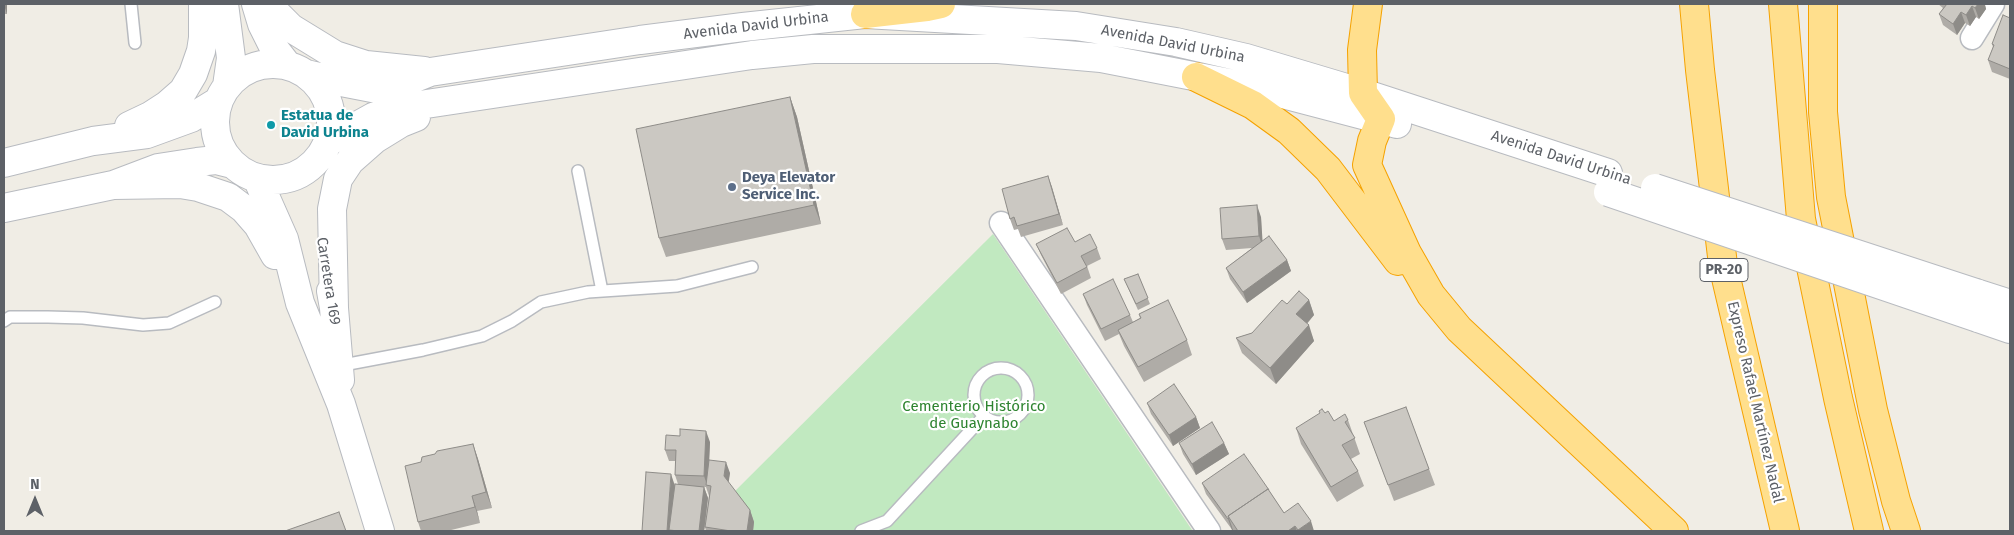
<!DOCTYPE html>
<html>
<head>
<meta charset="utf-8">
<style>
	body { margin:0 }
	#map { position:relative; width:2014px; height:535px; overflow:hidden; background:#f0ede5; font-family:"Fira Sans",sans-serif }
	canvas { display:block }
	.frame { position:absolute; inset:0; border:5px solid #5d6167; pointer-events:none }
	.north { position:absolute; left:10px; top:475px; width:50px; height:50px; -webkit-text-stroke:4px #fff; paint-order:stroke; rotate:0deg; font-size:14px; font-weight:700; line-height:20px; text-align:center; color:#5d6167 }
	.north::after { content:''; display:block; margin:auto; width:18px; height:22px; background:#5d6167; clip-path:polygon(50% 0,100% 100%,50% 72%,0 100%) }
</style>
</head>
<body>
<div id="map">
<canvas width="2014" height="535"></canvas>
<div class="frame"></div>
<div class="north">N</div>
</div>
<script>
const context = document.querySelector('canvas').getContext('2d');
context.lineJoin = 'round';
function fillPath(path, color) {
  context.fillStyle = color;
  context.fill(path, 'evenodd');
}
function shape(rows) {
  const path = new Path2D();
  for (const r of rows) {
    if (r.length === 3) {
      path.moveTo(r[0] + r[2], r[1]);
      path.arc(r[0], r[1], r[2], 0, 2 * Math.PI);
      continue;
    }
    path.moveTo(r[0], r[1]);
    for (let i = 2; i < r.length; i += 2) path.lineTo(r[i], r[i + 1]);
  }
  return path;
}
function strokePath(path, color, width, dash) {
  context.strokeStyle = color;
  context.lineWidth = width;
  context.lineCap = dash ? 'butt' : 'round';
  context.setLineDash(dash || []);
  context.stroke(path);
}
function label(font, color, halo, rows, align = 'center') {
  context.font = font + ' "Fira Sans",sans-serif';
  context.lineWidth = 4.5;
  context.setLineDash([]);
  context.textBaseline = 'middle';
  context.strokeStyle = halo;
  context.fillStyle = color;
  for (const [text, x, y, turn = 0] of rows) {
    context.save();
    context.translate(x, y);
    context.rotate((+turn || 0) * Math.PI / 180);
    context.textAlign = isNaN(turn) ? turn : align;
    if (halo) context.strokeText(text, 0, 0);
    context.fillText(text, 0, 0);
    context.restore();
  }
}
const green = shape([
	[993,234,1192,530,751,531,727,499]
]);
const service = shape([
	[131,4,135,43],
	[578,171,602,291],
	[4,321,10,317,48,317,83,318,143,325,169,323,215,302],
	[338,366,423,350,482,336,512,321,541,302,588,292,677,286,752,267],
	[1001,395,27],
	[861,531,887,521,984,416]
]);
const minor = shape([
	[1972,38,1993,4],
	[1001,223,1209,531]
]);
const tertiary = shape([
	[224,4,231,58,227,86],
	[256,4,262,24,274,48,288,66],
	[269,4,272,9,291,28,335,55,366,65,424,71],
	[273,122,58],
	[306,74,336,81,372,88,384,87,400,84,430,72,640,40,743,27,865,14,1076,26,1176,42,1246,58,1363,93,1608,173],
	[129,126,150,116,167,105,183,91,193,74,201,51,203,38,203,4],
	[328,142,373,117,387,112,413,106,752,55,813,49,998,49,1101,58,1275,92,1397,124],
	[4,163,93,141,147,134,191,118,217,102],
	[257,178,284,239,300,303,341,404,380,531],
	[113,185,180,184,198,187,228,197,244,209,258,225,275,255],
	[4,208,113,185,158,168,197,162,216,160,232,164],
	[331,291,334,308,340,380],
	[1976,293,2010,304],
	[334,308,332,209,338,179,350,161,375,139,401,123,416,117],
	[1978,318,2010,329]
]);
const motorway = shape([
	[1368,4,1362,50,1363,93,1381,119,1372,141,1367,165,1407,253,1431,295,1459,329,1674,531],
	[1694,4,1700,70,1723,265,1785,531],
	[1783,4,1801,219,1838,398,1869,531],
	[1823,4,1823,112,1831,197,1873,410,1896,501,1906,531],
	[865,14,927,7,941,4],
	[1196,77,1253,105,1289,131,1328,169,1398,261]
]);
const tertiaryBridge = shape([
	[1655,188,1976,293],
	[1608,192,1978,318]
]);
const wall = shape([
	[4,4,7,4,7,14,4,14],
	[1938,4,1986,4,1985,5,1986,9,1979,19,1976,17,1970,26,1965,23,1957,35,1943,25,1939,14,1943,8],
	[2010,18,2010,79,1992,72,1988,60,1993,47,1992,44],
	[790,97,797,117,821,224,666,257,659,238],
	[1048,176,1063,225,1021,237,1018,229,1014,230,1010,219],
	[1261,217,1262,241,1287,260,1291,271,1247,303,1230,279,1226,268,1252,248,1226,250,1222,239],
	[1075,242,1097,248,1101,259,1087,266,1091,278,1061,294,1041,255,1036,244],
	[1138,274,1150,304,1138,310,1124,279],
	[1083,294,1130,315,1133,322,1140,318,1139,314,1187,340,1192,355,1144,382,1124,346,1119,334,1105,341,1087,305],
	[1309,300,1314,315,1307,324,1314,341,1276,384,1242,353,1236,338,1252,333,1287,304],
	[1147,403,1196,417,1200,428,1173,446,1151,414],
	[1406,407,1435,485,1394,501,1364,422],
	[1325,413,1334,421,1348,420,1360,454,1351,459,1358,471,1364,486,1337,502,1301,444,1296,428],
	[710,442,709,461,730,473,728,482,750,510,754,522,753,531,706,531,705,527,704,531,642,531,675,484,678,484,675,475,676,461,669,461,665,450],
	[704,487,706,487,709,496,705,525,708,498],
	[1179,443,1224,443,1229,454,1196,475,1183,454],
	[473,444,478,459,492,508,477,511,480,523,447,531,421,531,418,522,421,462,435,454],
	[1202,483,1270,492,1284,513,1314,531,1233,531,1206,494]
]);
const shadedWall = shape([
	[4,4,7,4,7,14,4,5],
	[1978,4,1986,4,1985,5,1986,9,1979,19,1975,8],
	[1972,6,1976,17,1970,26,1966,15],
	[1961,12,1965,23,1957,35,1953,24],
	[790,97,797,117,821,224,814,205],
	[1048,176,1052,187,1063,225,1059,214],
	[1257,205,1261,217,1263,248,1259,236],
	[1287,260,1291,271,1247,303,1243,292],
	[1309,300,1314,315,1301,330,1296,314],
	[1309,325,1314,341,1276,384,1270,368],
	[1196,417,1200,428,1173,446,1169,435],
	[706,431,710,442,708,486,707,485,704,476],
	[1224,443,1229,454,1196,475,1192,464],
	[473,444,478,459,492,508,486,492],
	[726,462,730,473,728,487,724,476],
	[671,474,675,486,669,531,667,531],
	[704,487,708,498,704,531,699,531],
	[472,496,477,511,480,523,475,507],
	[750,510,754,522,753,531,747,531],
	[1229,518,1233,530,1232,530,1228,519],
	[1311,521,1314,531,1298,531,1298,530],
	[1295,526,1297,531,1288,531]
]);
const building = shape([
	[1947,4,1978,4,1975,8,1972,6,1966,15,1961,12,1953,24,1939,14,1947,4],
	[2003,15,2010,18,2010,69,1988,60,1994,45,1992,44,2003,15],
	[790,97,814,205,659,238,636,129,790,97],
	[1048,176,1059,214,1017,226,1014,217,1010,219,1002,189,1048,176],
	[1257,205,1259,236,1222,239,1220,208,1257,205],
	[1067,228,1075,242,1090,234,1097,248,1081,256,1087,267,1057,283,1036,244,1067,228],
	[1269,236,1287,260,1243,292,1226,268,1269,236],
	[1138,274,1148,298,1136,304,1124,279,1138,274],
	[1113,279,1130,315,1101,329,1083,294,1113,279],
	[1299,291,1309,300,1296,314,1309,325,1270,368,1236,338,1252,333,1282,300,1287,304,1299,291],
	[1168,300,1187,340,1138,367,1118,330,1141,318,1139,314,1168,300],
	[1174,384,1196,417,1169,435,1147,403,1174,384],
	[1406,407,1429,469,1388,485,1364,422,1406,407],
	[1322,409,1325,413,1328,411,1334,421,1345,414,1348,420,1345,422,1355,438,1342,445,1358,471,1331,487,1296,428,1320,413,1319,411,1322,409],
	[1212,422,1224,443,1192,464,1179,443,1212,422],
	[680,429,706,431,704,476,675,475,676,450,665,450,666,435,680,436,680,429],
	[473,444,486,492,472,496,475,507,418,522,405,466,421,462,422,457,435,454,437,451,473,444],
	[1244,454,1269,490,1268,489,1228,516,1229,518,1228,519,1202,483,1244,454],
	[709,460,726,462,724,476,750,510,747,531,731,531,705,527,711,486,706,485,709,460],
	[646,472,671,474,667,531,642,531,646,472],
	[675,484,704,487,699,531,679,531,669,530,675,484],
	[1268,489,1284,513,1298,503,1311,521,1298,530,1295,526,1288,531,1238,531,1228,516,1268,489],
	[339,512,346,531,285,531,339,512]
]);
const markers = [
	[271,125,5,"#0f9aa8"],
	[732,187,5,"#5c6f8a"]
];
const shields = [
	[1724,270,48]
];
const shieldNames = [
	["PR-20",1724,270]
];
const streetNames = [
	["Avenida David Urbina",756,26,-7],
	["Avenida David Urbina",1173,44,11],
	["Avenida David Urbina",1561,158,18],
	["Carretera 169",328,281,81],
	["Expreso Rafael Martínez Nadal",1755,402,77]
];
const cultureNames = [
	["Estatua de",281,116],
	["David Urbina",281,133]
];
const serviceNames = [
	["Deya Elevator",742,178],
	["Service Inc.",742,195]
];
const parkNames = [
	["Cementerio Histórico",974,407],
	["de Guaynabo",974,424]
];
fillPath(green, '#c1e9c0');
strokePath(service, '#b8bbc0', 14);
strokePath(minor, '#b8bbc0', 25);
strokePath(tertiary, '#b8bbc0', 30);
strokePath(motorway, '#f5a200', 30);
strokePath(service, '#fff', 11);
strokePath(minor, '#fff', 22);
strokePath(tertiary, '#fff', 28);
strokePath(motorway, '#ffdf8d', 28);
strokePath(tertiaryBridge, '#b8bbc0', 30, []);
strokePath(tertiaryBridge, '#fff', 28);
fillPath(wall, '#afaca7');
fillPath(shadedWall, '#8e8c88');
fillPath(building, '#cbc8c2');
strokePath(building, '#8e8c88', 1);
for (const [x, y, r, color] of markers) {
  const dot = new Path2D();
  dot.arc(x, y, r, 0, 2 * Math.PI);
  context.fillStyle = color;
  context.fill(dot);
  strokePath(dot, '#fff', 2);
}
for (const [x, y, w] of shields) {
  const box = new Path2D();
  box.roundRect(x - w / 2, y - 11.5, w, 23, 4);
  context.fillStyle = '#fff';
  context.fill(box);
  strokePath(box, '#5d6167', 1);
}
label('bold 14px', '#5d6167', null, shieldNames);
label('15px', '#5d6167', '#fff', streetNames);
label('bold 15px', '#0d838f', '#fff', cultureNames, 'left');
label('bold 15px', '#4e5e75', '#fff', serviceNames, 'left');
label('15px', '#2e8430', '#fff', parkNames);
</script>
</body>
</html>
